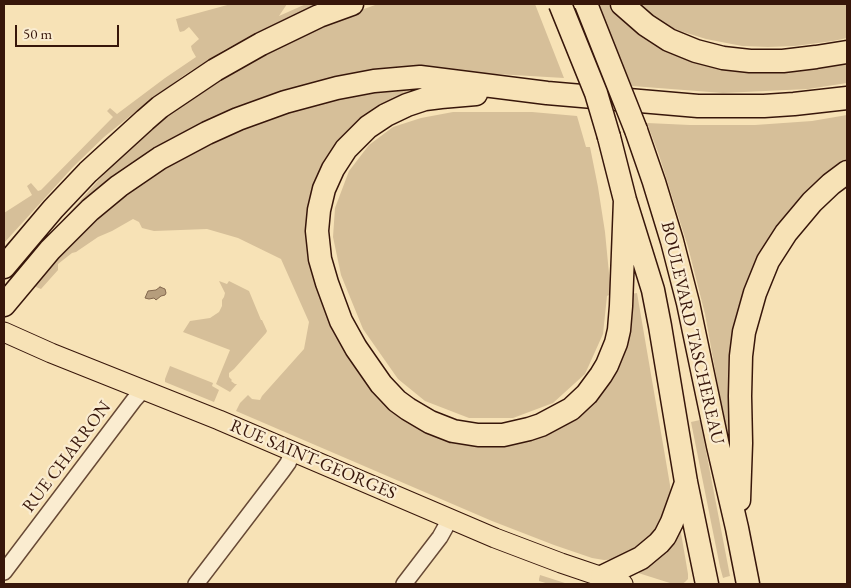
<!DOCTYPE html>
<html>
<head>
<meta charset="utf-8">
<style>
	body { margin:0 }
	#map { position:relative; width:851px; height:588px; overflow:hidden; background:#f7e2b6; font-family:"EB Garamond",serif }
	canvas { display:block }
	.frame { position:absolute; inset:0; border:5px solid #37160a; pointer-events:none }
	.scale { position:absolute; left:15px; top:25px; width:104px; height:22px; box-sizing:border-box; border:2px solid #37160a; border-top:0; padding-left:6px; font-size:15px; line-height:18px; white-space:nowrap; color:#37160a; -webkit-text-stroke:4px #faecd0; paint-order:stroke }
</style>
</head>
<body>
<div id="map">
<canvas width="851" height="588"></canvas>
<div class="frame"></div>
<div class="scale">50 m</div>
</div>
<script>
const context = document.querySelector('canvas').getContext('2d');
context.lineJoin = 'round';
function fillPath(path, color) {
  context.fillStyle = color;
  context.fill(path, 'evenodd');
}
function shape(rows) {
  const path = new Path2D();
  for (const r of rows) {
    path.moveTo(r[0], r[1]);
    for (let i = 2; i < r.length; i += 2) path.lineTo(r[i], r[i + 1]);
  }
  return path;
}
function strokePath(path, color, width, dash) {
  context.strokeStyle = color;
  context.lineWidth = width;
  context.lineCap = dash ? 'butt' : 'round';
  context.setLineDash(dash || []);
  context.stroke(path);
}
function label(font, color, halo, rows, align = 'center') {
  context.font = font + ' "EB Garamond",serif';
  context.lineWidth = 4.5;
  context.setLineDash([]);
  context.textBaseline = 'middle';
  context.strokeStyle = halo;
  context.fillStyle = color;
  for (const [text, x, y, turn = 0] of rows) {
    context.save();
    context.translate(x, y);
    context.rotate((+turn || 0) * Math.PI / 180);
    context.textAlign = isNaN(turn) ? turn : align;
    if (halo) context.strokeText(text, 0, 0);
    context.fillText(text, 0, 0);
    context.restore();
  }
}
const green = shape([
	[231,4,287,4,279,16,306,4,318,4,264,29,224,50,183,76,140,108,104,137,73,167,4,243,4,213,32,195,27,186,31,183,38,191,41,190,113,117,107,111,110,108,117,114,165,78,196,57,192,50,191,46,199,39,189,27,184,31,180,32,179,30,176,19],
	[378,4,535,4,564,78,446,71,295,91,64,224,62,221,131,144,159,120,243,64,338,18],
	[596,4,608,4,627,23,657,44,847,62,847,83,808,89,723,93,632,86],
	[637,4,847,4,847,38,833,41,795,46,768,47,742,46,706,39,680,31,664,24,652,17],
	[411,88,413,91,386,103,370,112,360,119,344,134,331,151,321,168,313,187,307,227,307,249,313,274,326,309,437,436,583,410,631,294,637,293,670,485,671,498,653,541,619,559,604,560,592,558,554,545,492,521,236,411,240,403,248,395,252,399,260,400,262,396,304,349,309,322,281,259,238,238,207,229,154,231,142,228,139,222,133,219,112,231,98,237,76,252,72,253,58,264,58,270,41,289,36,287,32,282,88,222,175,157,258,120,351,94],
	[453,112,532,112,577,116,586,147,590,147,598,187,605,232,611,294,607,296,603,334,585,374,553,403,513,418,469,418,425,401,398,379,363,329,341,275,333,237,335,208,349,171,369,145,393,127,421,118],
	[847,115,847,164,768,249,733,441,728,441,705,314,688,247,659,155,647,123,690,125,755,125,812,121],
	[219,281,227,284,229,281,249,291,261,320,262,320,267,331,266,333,234,369,229,373,229,377,232,380,231,381,235,384,237,384,230,392,216,384,230,350,183,332,190,321,210,318,219,312,222,306,222,300,224,297,225,293],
	[170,366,213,383,212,386,219,390,214,402,165,382,165,379],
	[700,420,730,576,726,577,723,578,720,567,691,422],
	[680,527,688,574,688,579,685,582,682,584,673,584,632,571],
	[540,575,568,584,549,584,539,581,539,579]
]);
const water = shape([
	[160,287,165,289,166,293,165,295,161,296,156,300,154,298,149,299,145,298,148,291,156,290,160,287]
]);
const minor = shape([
	[4,572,134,400,143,390],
	[196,584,283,470,288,463,293,451],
	[404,584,440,537,450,519]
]);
const major = shape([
	[4,332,51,353,219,420,495,538,561,563,623,584]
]);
const highway = shape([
	[622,4,646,25,669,40,696,51,723,58,750,61,783,61,816,57,847,52],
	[476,94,441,97,425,99,407,105,386,115,368,127,346,149,333,169,324,189,319,210,317,231,320,259,327,283,341,321,356,348,381,384,397,401,408,409,430,422,453,431,478,435,503,435,529,429,541,425,571,409,587,394,601,375,607,365,616,343,619,330,621,306,625,200],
	[636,130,654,182,672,241,688,303,718,446,737,528,748,584],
	[609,137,625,200,653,290,660,326,686,482,707,584],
	[4,267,53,209,88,172,145,120,160,107,215,70,261,44,319,16,352,4],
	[4,305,50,250,90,210,119,186,160,158,207,133,238,119,285,102,337,88,374,81,420,77,547,93,698,106,764,106,794,104,847,98],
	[739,500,741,443,740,396,741,356,744,332,755,293,768,261,786,233,812,202,831,184,847,172],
	[602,577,641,558,659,543,665,536,672,522,686,483]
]);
const highwayBridge = shape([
	[560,4,596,93,609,137],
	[586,4,636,130]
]);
const streetNames = [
	["BOULEVARD TASCHEREAU",692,333,77],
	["RUE CHARRON",67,457,-53],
	["RUE SAINT-GEORGES",313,460,23]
];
fillPath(green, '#d6bf99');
fillPath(water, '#b69d7c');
strokePath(water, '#83674e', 1);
strokePath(minor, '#674935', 18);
strokePath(major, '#37160a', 21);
strokePath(highway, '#37160a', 25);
strokePath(minor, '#faecd0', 15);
strokePath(major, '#f7e2b6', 19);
strokePath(highway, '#f7e2b6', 22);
strokePath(highwayBridge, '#37160a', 25, []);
strokePath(highwayBridge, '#f7e2b6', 22);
label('18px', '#37160a', '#faecd0', streetNames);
</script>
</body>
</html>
